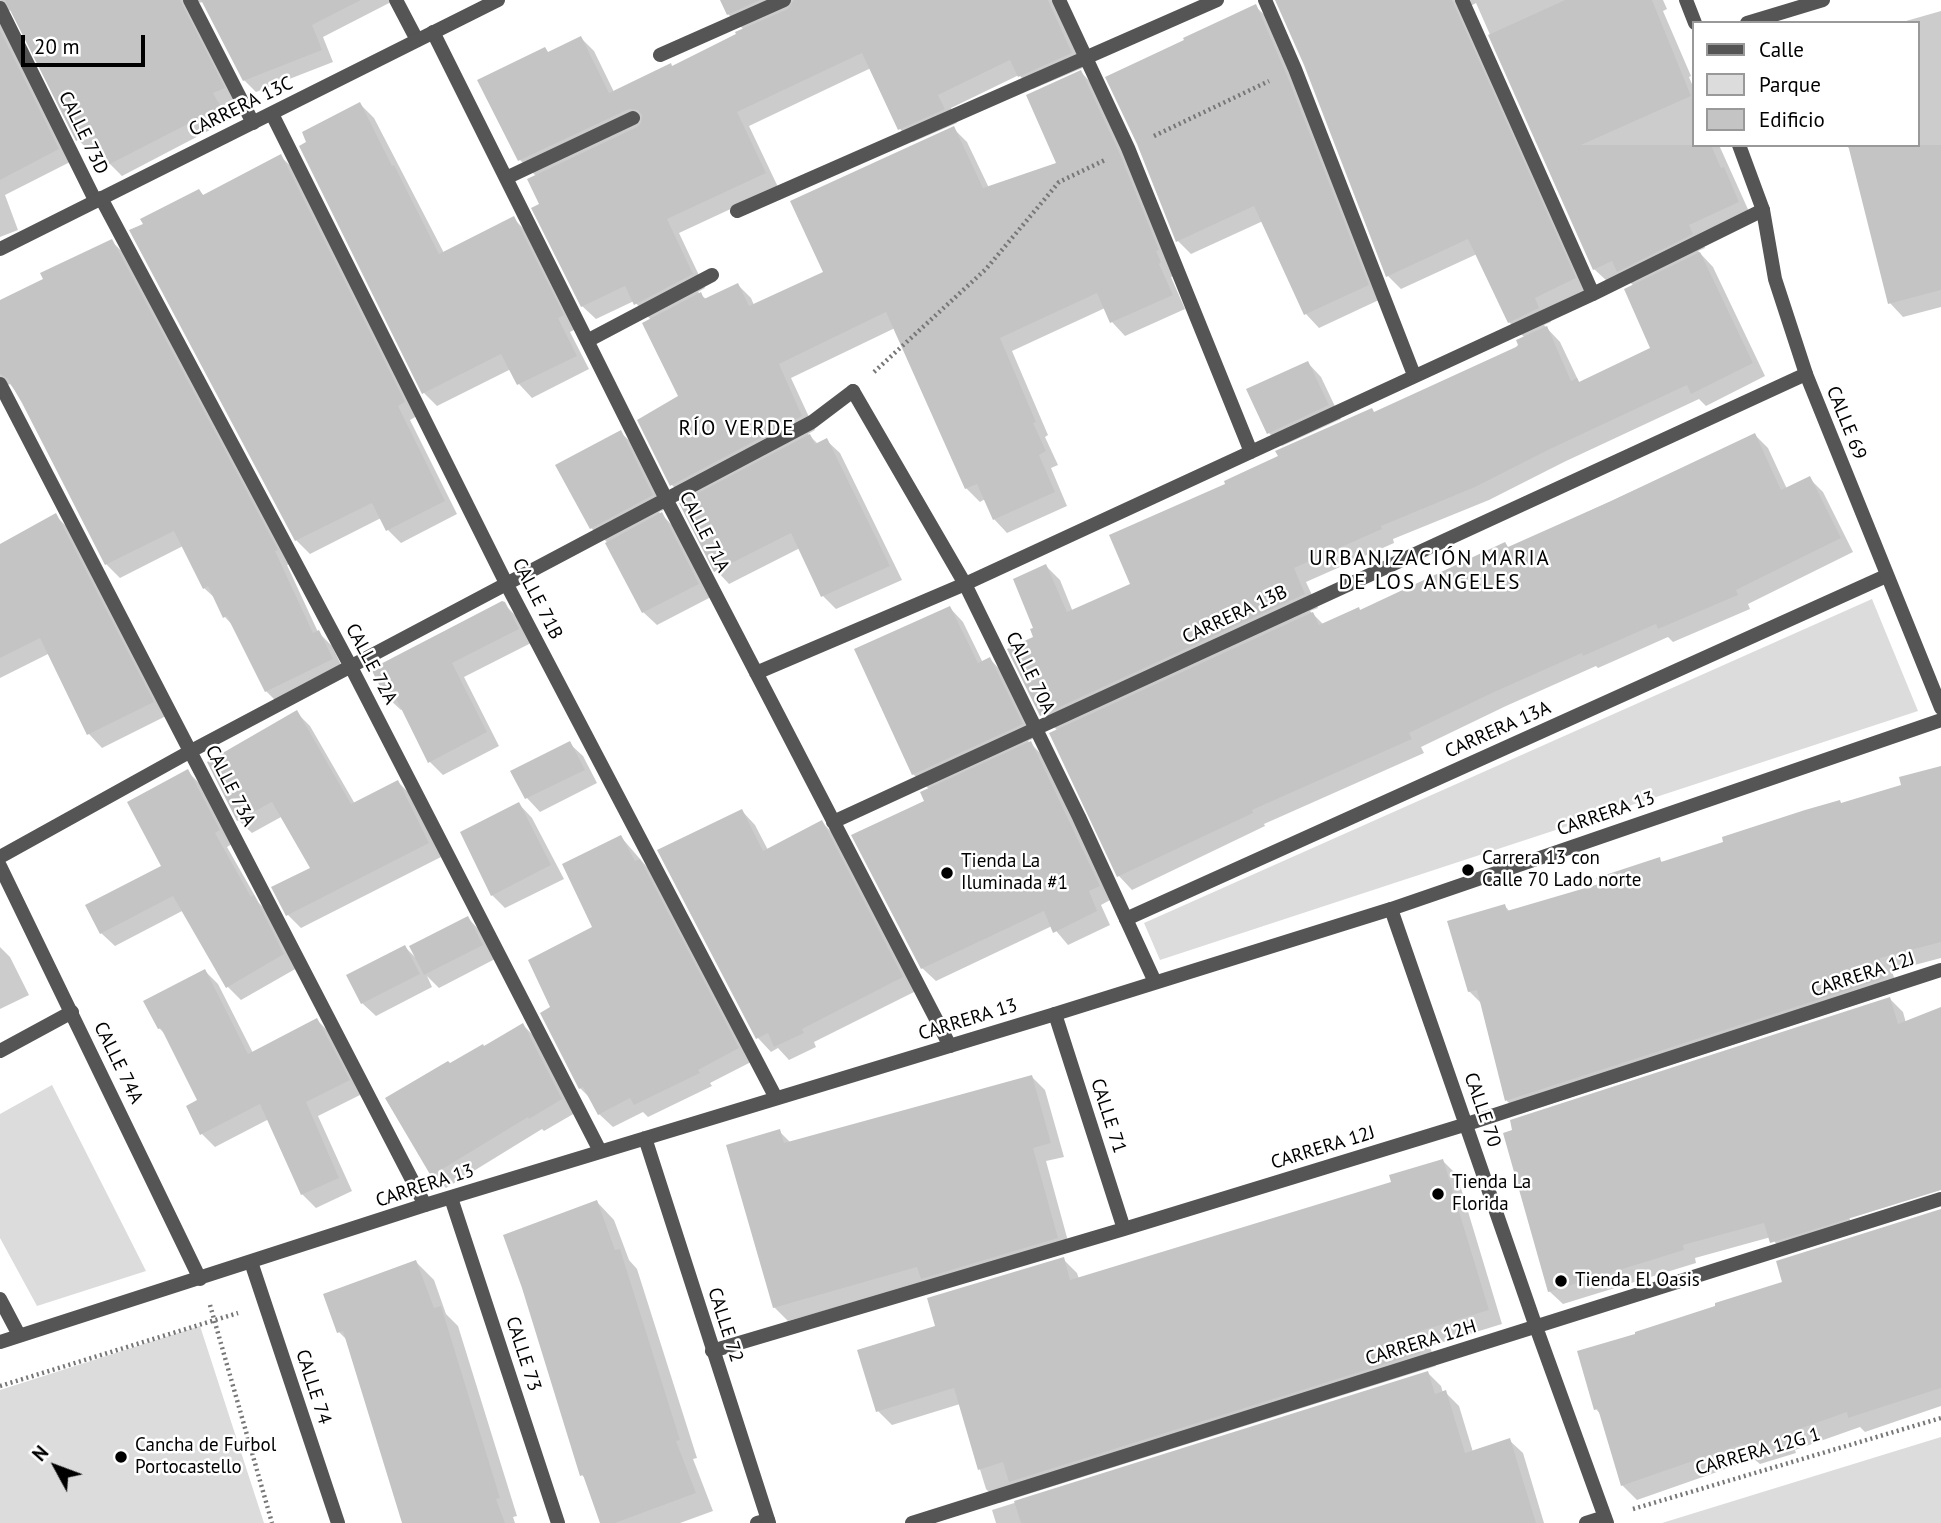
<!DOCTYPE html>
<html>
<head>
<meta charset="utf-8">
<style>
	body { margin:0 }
	#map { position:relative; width:1941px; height:1523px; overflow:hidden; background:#fff; font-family:"PT Sans",sans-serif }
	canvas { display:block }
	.legend { position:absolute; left:1692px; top:21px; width:228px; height:126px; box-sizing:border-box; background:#fff; border:2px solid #999; margin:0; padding:9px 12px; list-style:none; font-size:21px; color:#000 }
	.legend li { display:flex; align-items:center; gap:14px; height:35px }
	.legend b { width:35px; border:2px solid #999 }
	.north { position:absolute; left:21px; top:1432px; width:70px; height:70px; -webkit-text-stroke:5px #fff; paint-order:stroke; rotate:311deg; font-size:19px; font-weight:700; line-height:28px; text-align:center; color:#000 }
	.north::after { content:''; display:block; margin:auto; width:24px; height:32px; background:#000; clip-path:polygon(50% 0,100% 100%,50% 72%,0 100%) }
	.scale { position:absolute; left:21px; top:35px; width:124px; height:32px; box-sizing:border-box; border:4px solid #000; border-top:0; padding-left:9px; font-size:21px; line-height:24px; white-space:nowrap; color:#000; -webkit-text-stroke:5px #fff; paint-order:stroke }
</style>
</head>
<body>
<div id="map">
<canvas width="1941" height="1523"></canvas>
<ul class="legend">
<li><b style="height:9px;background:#555"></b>Calle</li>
<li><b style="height:19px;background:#dcdcdc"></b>Parque</li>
<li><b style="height:19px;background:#c4c4c4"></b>Edificio</li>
</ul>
<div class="north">N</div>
<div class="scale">20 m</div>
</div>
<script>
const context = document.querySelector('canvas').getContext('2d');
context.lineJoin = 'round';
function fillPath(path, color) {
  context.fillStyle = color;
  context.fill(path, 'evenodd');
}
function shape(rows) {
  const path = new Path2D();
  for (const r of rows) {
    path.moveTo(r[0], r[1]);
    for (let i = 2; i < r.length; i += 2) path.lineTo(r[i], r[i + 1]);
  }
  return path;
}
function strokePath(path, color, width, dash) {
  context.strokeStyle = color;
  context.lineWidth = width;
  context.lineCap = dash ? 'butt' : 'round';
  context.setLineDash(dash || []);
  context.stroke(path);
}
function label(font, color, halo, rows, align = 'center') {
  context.font = font + ' "PT Sans",sans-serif';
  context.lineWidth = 5;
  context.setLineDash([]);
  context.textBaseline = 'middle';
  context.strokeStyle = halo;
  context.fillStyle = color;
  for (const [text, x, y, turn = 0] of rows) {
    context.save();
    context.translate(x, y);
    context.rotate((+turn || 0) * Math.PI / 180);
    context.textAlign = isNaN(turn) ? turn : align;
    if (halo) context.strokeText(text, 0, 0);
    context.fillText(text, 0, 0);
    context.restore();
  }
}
const green = shape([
	[1872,599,1918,711,1160,960,1144,923],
	[52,1085,146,1271,37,1306,0,1238,0,1114],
	[200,1326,264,1523,0,1523,0,1390],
	[1941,1437,1941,1523,1662,1523]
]);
const shadow = shape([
	[0,0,395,0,323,37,333,62,256,92,244,80,204,2,197,3,235,101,224,105,231,119,122,176,110,164,101,146,90,151,78,140,14,10,7,11,70,162,5,195,18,230,0,237],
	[722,0,1053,0,1085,67,1033,89,1019,75,951,108,957,123,913,142,900,129,871,68,749,126,778,187,679,233,705,288,698,292,707,300,738,285,751,298,754,305,826,272,953,128,967,142,989,188,1058,165,1081,72,1094,86,1132,167,1174,276,1171,277,1185,309,1125,336,1112,322,1105,308,1012,351,1048,435,1045,437,1058,465,1051,468,1067,506,1007,533,994,519,985,499,980,502,966,488,895,328,791,378,815,430,808,434,818,444,826,440,840,453,902,580,836,609,823,596,800,548,729,584,716,570,688,501,672,485,640,421,680,396,651,320,634,301,596,319,582,306,541,205,536,176,520,160,479,81,549,53,581,38,594,51,614,92,673,67,744,30,728,14],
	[1277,0,1663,0,1667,9,1663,11,1691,76,1689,77,1694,89,1694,145,1719,145,1751,216,1701,238,1705,248,1698,251,1713,267,1765,376,1706,406,1699,399,1564,462,1489,500,1393,539,1394,543,1306,582,1318,608,1310,611,1324,625,1361,612,1509,548,1755,435,1768,448,1787,489,1809,478,1823,492,1853,552,1748,604,1750,609,1673,642,1668,637,1598,668,1596,666,1506,706,1421,747,1424,753,1264,824,1265,826,1132,890,1119,876,1051,734,1058,731,1042,715,1035,637,1046,566,1060,580,1073,612,1132,585,1227,485,1521,346,1525,338,1509,322,1477,254,1401,289,1388,276,1305,65],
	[1476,3,1594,269,1608,282,1622,275,1634,286,1652,349,1580,384,1560,342,1544,325,1551,322,1547,312,1588,292,1467,8],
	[1256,7,1270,20,1381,299,1319,328,1306,314,1263,221,1191,254,1178,241,1138,143],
	[1941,11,1941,307,1903,317,1890,303,1851,150,1846,145,1918,145,1918,23,1899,23],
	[360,104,374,118,444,253,514,219,527,232,576,329,570,332,589,369,532,398,519,384,511,369,437,406,424,393],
	[281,157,295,170,417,416,410,420,457,514,401,543,387,529,381,518,310,554,296,540,199,191,204,196],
	[111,241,125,254,290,564,287,565,318,632,332,646,345,673,280,705,266,691,234,627,225,617,217,600,204,588,183,546,120,578,106,564,24,402,10,384,0,388,0,302,46,280],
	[1308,363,1321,377,1341,419,1282,446,1269,433],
	[620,432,634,445,666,509,659,512,675,528,711,597,657,625,643,612,606,541,591,528],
	[56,516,69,529,166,716,102,748,89,734,50,653,0,678,0,546],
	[504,604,518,618,531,643,464,677,499,746,443,775,430,762,403,709,401,710,387,697],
	[950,608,963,622,983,663,990,659,1003,673,1035,738,1028,741,1044,757,1112,899,1101,905,1110,925,1068,945,1052,926,936,981,922,968,927,802,930,790,913,774],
	[296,712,310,726,355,804,398,782,412,796,441,857,301,928,288,915,312,868,281,817,252,833,238,820],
	[569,743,583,756,597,783,540,812,527,798,513,771],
	[1941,767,1941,958,1892,971,1898,991,1520,1114,1507,1101,1483,1005,1469,991,1505,906,1510,912,1601,885,1659,859,1663,863,1903,786],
	[188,772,201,785,232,844,227,847,259,903,267,911,297,968,241,1000,228,987,184,910,115,946,101,933,163,867],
	[519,804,532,818,564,879,505,908,492,895],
	[742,811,755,825,768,850,822,822,835,836,916,991,814,1042,816,1047,789,1060,778,1048,771,1052,758,1038],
	[621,837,653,874,751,1062,710,1083,712,1086,648,1117,643,1112,613,1127,599,1114,592,1100,580,1088,552,1007,595,928],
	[468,918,481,932,495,959,439,988,427,976,432,987,376,1016,362,1003,405,947,416,958],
	[0,947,10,957,29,995,0,1009],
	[205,971,218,984,253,1053,317,1020,331,1034,362,1094,318,1116,352,1191,316,1208,302,1194,269,1119,215,1147,202,1134,200,1101,167,1036,159,1028],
	[1890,999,1903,1012,1906,1023,1941,1009,1941,1182,1849,1217,1855,1233,1785,1255,1771,1237,1695,1258,1696,1263,1563,1304,1549,1291],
	[523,1025,536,1038,575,1113,544,1131,542,1129,446,1188,433,1175,388,1099],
	[1032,1077,1045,1090,1064,1157,1046,1161,1071,1252,926,1282,788,1321,774,1307,779,1131,791,1143],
	[1443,1161,1457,1175,1502,1324,1430,1346,1436,1366,1000,1503,986,1489,960,1404,892,1425,878,1411,937,1327,1063,1259,1077,1273,1079,1279,1393,1183],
	[597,1202,614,1220,629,1260,637,1269,697,1458,693,1459,713,1511,680,1523,602,1523,587,1480,582,1475],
	[1941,1222,1941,1406,1865,1432,1860,1427,1795,1450,1796,1453,1760,1464,1754,1459,1637,1500,1622,1485,1601,1415,1596,1409,1638,1335,1785,1283],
	[416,1262,434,1280,446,1314,458,1326,517,1516,513,1517,515,1523,404,1523,348,1341,339,1332],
	[1428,1373,1441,1386,1443,1393,1445,1392,1459,1406,1473,1452,1509,1440,1523,1453,1544,1523,996,1523,992,1510]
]);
const building = shape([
	[5,0,180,0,225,88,213,93,221,107,108,165,93,132,76,141],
	[201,0,361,0,312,25,322,50,243,81],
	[720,0,760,0,727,15],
	[794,0,1048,0,1072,53,1018,77,1010,60,938,95,945,109,898,130,862,53,737,112,766,173,667,219,693,274,634,305,625,286,581,307,531,208,539,204,527,179,637,127,641,123,642,115,638,110,629,109,518,161,477,80,545,47,548,52,581,36,609,93,671,63,672,66,736,34,735,32,788,9],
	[1275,0,1452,0,1576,278,1535,298,1539,308,1508,323,1468,239,1386,277,1304,65],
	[1565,0,1652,0,1691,96,1581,145,1711,145,1721,168,1724,167,1739,202,1689,225,1693,234,1617,272,1612,261,1593,270,1488,35],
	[1256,4,1286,73,1369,285,1304,315,1254,206,1176,242,1137,144,1105,77,1184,40,1183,38],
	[0,30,59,149,0,180],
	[1081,70,1119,152,1159,250,1156,251,1161,262,1159,264,1173,295,1110,323,1097,293,1000,338,1036,422,1033,423,1046,451,1039,455,1055,492,993,520,977,484,965,489,886,312,779,364,802,416,670,486,637,420,678,396,642,323,701,292,704,299,738,283,749,306,823,272,790,201,954,126,983,188,1056,163,1026,95],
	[360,102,392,166,394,165,439,254,514,216,564,315,558,318,577,356,517,385,501,354,422,394,299,146,306,142,302,132],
	[1848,145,1941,145,1941,290,1888,304],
	[281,154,405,402,398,406,445,501,386,531,372,503,295,541,129,230,143,224,140,219,199,189,203,195],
	[112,239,278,550,275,551,313,633,319,630,333,659,265,692,227,616,223,618,208,586,203,589,174,531,105,565,22,403,8,379,0,374,0,300,43,279,40,273],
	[1700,252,1753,363,1691,394,1687,385,1550,449,1475,487,1381,526,1382,529,1294,568,1305,594,1040,716,1007,649,1033,637,1030,629,1033,628,1013,579,1046,564,1067,612,1130,584,1109,535,1225,484,1224,481,1278,456,1275,451,1372,408,1374,412,1516,347,1518,345,1516,340,1547,326,1571,381,1577,378,1579,382,1650,348,1624,289],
	[1308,361,1329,405,1267,434,1246,389],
	[621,430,653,495,590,529,555,465],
	[1755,433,1781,490,1810,476,1841,538,1736,590,1738,595,1658,629,1656,624,1583,656,1582,653,1492,693,1409,733,1412,739,1252,810,1253,813,1117,877,1049,733,1313,612,1319,625,1359,607,1360,610,1505,542,1508,547,1609,502],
	[810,434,815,444,827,438,890,566,821,597,791,533,714,572,679,503],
	[662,512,699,584,642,613,605,543],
	[56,513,154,702,87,735,40,638,0,658,0,544],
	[502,601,505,602,519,629,452,663,487,732,428,763,394,694,386,698,371,669],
	[950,606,978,663,990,657,1023,724,912,775,854,649],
	[297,710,351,804,398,780,429,843,286,916,271,887,310,868,272,802,237,821,207,762],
	[570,741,585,770,525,799,510,771],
	[1031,741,1100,886,1089,891,1097,911,1053,933,1044,911,921,969,851,835,924,801,920,792],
	[1941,766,1941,942,1880,958,1885,978,1505,1101,1477,990,1468,992,1447,921,1505,904,1507,911,1599,884,1596,878,1660,857,1661,862,1723,842,1722,837,1805,810,1840,800,1841,803,1901,785,1899,777],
	[188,769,220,830,215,833,251,897,254,895,284,954,226,988,173,896,100,934,85,905,161,866,127,802],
	[519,802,551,865,491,896,460,832],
	[742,809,763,851,822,820,903,977,802,1029,804,1033,774,1047,768,1033,756,1039,657,850],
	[621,835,635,861,640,859,739,1048,698,1070,700,1073,634,1105,630,1098,598,1115,583,1087,579,1089,540,1013,550,1007,528,960,592,927,562,864],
	[468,916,483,945,424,975,409,946],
	[405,945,420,974,361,1004,346,975],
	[205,969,248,1054,317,1018,350,1080,306,1102,339,1178,301,1195,260,1104,200,1135,186,1106,197,1100,161,1028,158,1029,143,1001],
	[1890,997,1898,1024,1941,1007,1941,1190,1770,1243,1764,1223,1683,1245,1684,1250,1548,1292,1503,1133,1512,1130,1510,1120],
	[523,1023,562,1099,529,1119,528,1117,431,1176,385,1098,448,1061,450,1063,483,1044,484,1046],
	[1032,1075,1051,1143,1033,1148,1058,1238,921,1279,917,1267,773,1308,726,1145,780,1129,784,1143],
	[1443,1159,1489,1310,1417,1332,1423,1352,1009,1482,1003,1462,978,1470,954,1388,876,1412,857,1350,935,1326,927,1298,1064,1257,1070,1280,1391,1182,1389,1175],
	[597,1200,615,1250,620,1249,680,1440,676,1441,696,1493,615,1523,600,1523,583,1475,580,1476,522,1288,503,1235],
	[1941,1209,1941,1388,1848,1418,1847,1412,1782,1435,1783,1438,1744,1451,1742,1444,1621,1486,1598,1409,1594,1410,1577,1351,1635,1334,1635,1332,1715,1306,1715,1303,1782,1282,1776,1261],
	[416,1260,434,1308,441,1306,500,1498,496,1499,505,1523,402,1523,343,1331,337,1333,323,1294],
	[1428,1371,1435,1394,1446,1390,1465,1453,1510,1438,1536,1523,1021,1523,1014,1501]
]);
const path = shape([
	[1154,136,1269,81],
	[874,372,986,269,1059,182,1105,160],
	[210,1305,272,1523],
	[0,1386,238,1313],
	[1633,1509,1941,1418]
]);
const service = shape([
	[190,0,253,123],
	[396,0,417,40],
	[1059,0,1128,148,1251,452],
	[1265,0,1295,69,1414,375],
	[1462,0,1593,294],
	[0,8,95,200],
	[433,32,666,499,950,1046],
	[660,55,784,0],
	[272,114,507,585,776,1098],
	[506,178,633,118],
	[101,198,351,667,600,1151],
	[737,211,1217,0],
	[587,341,712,275],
	[0,384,425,1205],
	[756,673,965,584,1593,294,1763,210],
	[833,822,1806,374],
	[0,857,191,751,812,422,853,391],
	[1126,919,1886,576],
	[0,1051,72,1012],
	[451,1198,558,1523]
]);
const minor = shape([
	[1686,0,1695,23],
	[1747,23,1823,0],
	[1739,145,1763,210,1775,279,1806,374,1941,708],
	[0,249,498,0],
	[853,391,965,584,1079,817,1155,982],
	[0,866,200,1279],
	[1391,909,1536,1327,1607,1523],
	[1055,1014,1124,1229],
	[251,1262,338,1523],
	[0,1299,19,1335],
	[712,1351,1124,1229,1467,1124,1941,970],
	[757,1523,768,1520],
	[912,1523,1941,1199],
	[1586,1523,1605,1517]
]);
const tertiary = shape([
	[645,1138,769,1523],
	[0,1342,425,1205,1055,1014,1391,909,1941,720]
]);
const markers = [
	[1468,870,7,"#000"],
	[947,873,7,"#000"],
	[1438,1194,7,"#000"],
	[1561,1281,7,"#000"],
	[121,1457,7,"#000"]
];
const streetNames = [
	["CARRERA 13C",241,107,-26],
	["CALLE 73D",83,133,64],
	["CALLE 69",1846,423,68],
	["CALLE 71A",704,532,63],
	["CALLE 71B",537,599,63],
	["CARRERA 13B",1235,615,-25],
	["CALLE 72A",371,664,62],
	["CALLE 70A",1030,673,64],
	["CARRERA 13A",1498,730,-24],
	["CALLE 73A",230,786,63],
	["CARRERA 13",1606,814,-19],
	["CARRERA 12J",1863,975,-18],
	["CARRERA 13",968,1020,-17],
	["CALLE 74A",118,1063,64],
	["CALLE 70",1482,1110,71],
	["CALLE 71",1108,1116,72],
	["CARRERA 12J",1323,1148,-17],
	["CARRERA 13",425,1186,-18],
	["CALLE 72",725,1325,72],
	["CARRERA 12H",1421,1343,-17],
	["CALLE 73",523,1354,72],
	["CALLE 74",313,1387,72],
	["CARRERA 12G 1",1758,1452,-16]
];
const poiNames = [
	["Carrera 13 con",1482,859],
	["Calle 70 Lado norte",1482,881],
	["Tienda La",961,862],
	["Iluminada #1",961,884],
	["Tienda La",1452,1183],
	["Florida",1452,1205],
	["Tienda El Oasis",1575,1281],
	["Cancha de Furbol",135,1446],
	["Portocastello",135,1468]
];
const neighbourhoodNames = [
	["RÍO VERDE",737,429],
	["URBANIZACIÓN MARIA",1430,559],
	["DE LOS ANGELES",1430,583]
];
fillPath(green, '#dcdcdc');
fillPath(shadow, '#0003');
fillPath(building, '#c4c4c4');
strokePath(path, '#777', 4.5, [2, 3.5]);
strokePath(service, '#555', 14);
strokePath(minor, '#555', 14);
strokePath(tertiary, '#555', 14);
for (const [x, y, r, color] of markers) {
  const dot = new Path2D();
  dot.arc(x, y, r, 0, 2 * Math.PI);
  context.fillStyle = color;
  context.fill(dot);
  strokePath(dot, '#fff', 2.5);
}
label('19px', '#000', '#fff', streetNames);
label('19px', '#000', '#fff', poiNames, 'left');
context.letterSpacing = '2px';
label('21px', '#000', '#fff', neighbourhoodNames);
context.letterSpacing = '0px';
</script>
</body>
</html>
